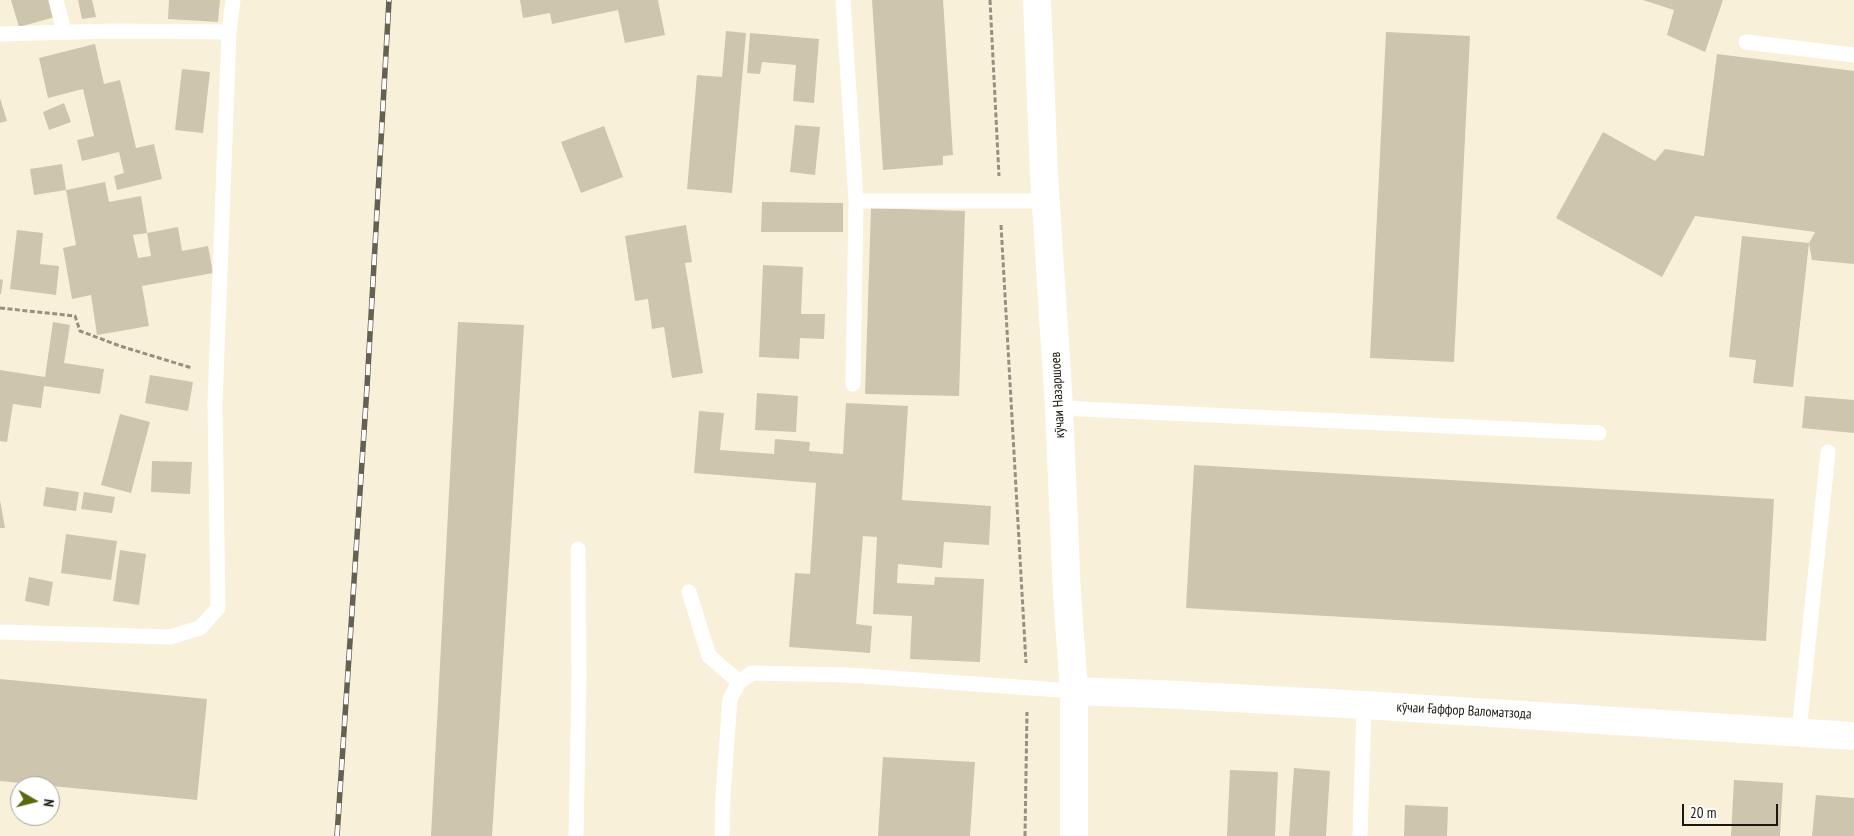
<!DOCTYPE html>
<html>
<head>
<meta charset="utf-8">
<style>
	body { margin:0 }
	#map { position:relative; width:1854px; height:836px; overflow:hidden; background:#f9f0d9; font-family:"PT Sans Narrow",sans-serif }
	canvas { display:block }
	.north { position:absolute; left:10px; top:776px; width:50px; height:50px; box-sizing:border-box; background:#fff; border:1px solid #a4a39f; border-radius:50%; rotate:98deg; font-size:14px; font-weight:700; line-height:20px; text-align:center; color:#1c1810 }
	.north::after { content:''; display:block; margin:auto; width:18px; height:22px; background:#5b680f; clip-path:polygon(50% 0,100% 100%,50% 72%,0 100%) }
	.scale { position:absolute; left:1682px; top:804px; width:96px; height:22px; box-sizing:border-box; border:2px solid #1c1810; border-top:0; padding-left:6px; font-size:15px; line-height:18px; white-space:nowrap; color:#1c1810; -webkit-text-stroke:4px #fff; paint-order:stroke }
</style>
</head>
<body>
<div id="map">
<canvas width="1854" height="836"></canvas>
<div class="north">N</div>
<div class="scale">20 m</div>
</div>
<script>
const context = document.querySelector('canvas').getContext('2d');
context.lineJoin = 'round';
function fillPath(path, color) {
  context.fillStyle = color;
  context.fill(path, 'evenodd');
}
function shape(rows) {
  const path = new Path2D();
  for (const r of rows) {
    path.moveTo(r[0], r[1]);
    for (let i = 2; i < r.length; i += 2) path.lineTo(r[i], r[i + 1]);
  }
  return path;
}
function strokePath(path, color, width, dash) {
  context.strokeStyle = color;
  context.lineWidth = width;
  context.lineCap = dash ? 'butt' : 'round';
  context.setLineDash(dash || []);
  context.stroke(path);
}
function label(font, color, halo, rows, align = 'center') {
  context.font = font + ' "PT Sans Narrow",sans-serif';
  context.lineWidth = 4;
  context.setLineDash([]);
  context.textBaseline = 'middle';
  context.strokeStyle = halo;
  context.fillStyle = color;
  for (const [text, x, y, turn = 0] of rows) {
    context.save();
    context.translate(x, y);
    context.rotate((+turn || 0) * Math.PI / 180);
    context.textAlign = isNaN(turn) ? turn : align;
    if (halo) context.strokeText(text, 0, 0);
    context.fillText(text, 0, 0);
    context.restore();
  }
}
const building = shape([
	[11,0,51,0,55,17,19,27],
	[78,0,92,0,96,17,82,19],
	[169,0,220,0,218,22,168,19],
	[520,0,658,0,665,35,625,43,618,10,552,24,550,13,523,18],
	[872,0,943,0,953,155,943,156,943,165,883,170],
	[1643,0,1723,0,1705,52,1667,35,1674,10],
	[726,31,746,33,732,193,687,189,697,75,722,77],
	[1386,32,1470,36,1454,362,1370,358],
	[750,33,819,39,814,103,793,101,796,65,762,62,760,74,747,73],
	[95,44,104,84,120,80,136,148,154,144,162,179,117,190,114,176,124,173,119,152,82,161,77,140,94,136,83,89,48,98,39,58],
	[1717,54,1854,71,1854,264,1812,260,1809,243,1815,232,1695,216,1662,277,1556,218,1603,132,1655,161,1665,149,1704,156],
	[182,69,210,72,203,133,175,130],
	[0,98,7,121,0,123],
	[64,103,71,122,49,130,43,112],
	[795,125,820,127,815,175,790,172],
	[604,126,623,177,581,193,561,142],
	[62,164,66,190,34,195,30,169],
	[105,182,109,202,141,196,147,233,133,235,138,258,151,256,147,233,178,227,182,251,208,246,213,273,142,286,149,326,97,335,91,295,72,299,63,248,76,245,66,190],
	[762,202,843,203,843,232,761,232],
	[871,208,965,211,959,396,865,394],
	[686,225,692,262,685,263,703,373,672,378,664,327,652,329,648,299,635,301,625,236],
	[17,230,43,233,40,264,59,266,56,295,10,289],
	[1742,236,1809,243,1793,387,1753,383,1756,360,1729,357],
	[763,265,803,267,801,314,825,314,824,339,800,338,799,359,759,357],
	[0,279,3,280,1,294,0,294],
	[53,322,70,325,64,363,104,369,100,394,44,386,41,408,13,404,7,442,0,441,0,370,45,377],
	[458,322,524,325,492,836,431,836],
	[150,375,193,382,188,411,145,403],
	[757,393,798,396,796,432,755,430],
	[1805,396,1854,400,1854,433,1802,428],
	[846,403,908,406,902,500,991,506,989,545,944,542,942,568,898,564,897,583,934,585,935,577,984,579,980,662,910,659,912,616,873,614,877,537,863,536,856,624,872,626,870,653,789,647,795,573,810,574,816,483,694,473,699,411,724,413,720,450,774,454,775,439,810,442,809,451,843,454],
	[120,414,150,422,131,493,101,485],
	[152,461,192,462,190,494,151,492],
	[1194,465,1774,499,1766,641,1186,608],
	[46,487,79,492,76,511,43,506],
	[84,492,115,497,112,513,81,509],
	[0,500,5,528,0,528],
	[66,534,117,541,111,580,61,573],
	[120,550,146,554,139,605,113,601],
	[29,577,53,582,49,606,25,601],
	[0,679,207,699,197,800,0,781],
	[883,757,975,762,970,836,878,836],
	[1294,768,1330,771,1326,836,1289,836],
	[1230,770,1278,772,1275,836,1227,836],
	[1734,780,1783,783,1780,836,1731,836],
	[1816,795,1854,798,1854,836,1812,836],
	[1405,805,1448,807,1447,836,1404,836]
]);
const path = shape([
	[990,0,999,176],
	[1001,225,1026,663],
	[0,308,75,316,80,331,120,346,192,368],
	[1025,836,1027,712]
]);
const service = shape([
	[56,0,64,32],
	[843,0,856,201],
	[229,32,233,0],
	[0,34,114,31,229,32,215,404,218,608,200,628,170,637,0,632],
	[1746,42,1854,55],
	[853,384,856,201,1046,201],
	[1059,408,1599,433],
	[689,592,709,656,739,682],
	[1799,731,1828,452],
	[576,836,579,677,578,549],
	[722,836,723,795,730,699,739,682,752,673,848,675,1074,691],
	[1360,836,1364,705]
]);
const minor = shape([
	[1037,0,1044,174,1059,408,1067,595,1074,691,1074,836],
	[1074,691,1158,694,1364,705,1854,736]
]);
const rail = shape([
	[337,836,367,387,389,0]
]);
const streetNames = [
	["кӯчаи Назаршоев",1058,395,-93],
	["кӯчаи Ғаффор Валоматзода",1464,711,3]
];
fillPath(building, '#cec5ae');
strokePath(path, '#979080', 3, [5, 2.5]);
strokePath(service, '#fff', 15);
strokePath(minor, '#fff', 28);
strokePath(rail, '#666053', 5.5);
strokePath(rail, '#fff', 4, [11]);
label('14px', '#1c1810', '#fff', streetNames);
</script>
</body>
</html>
